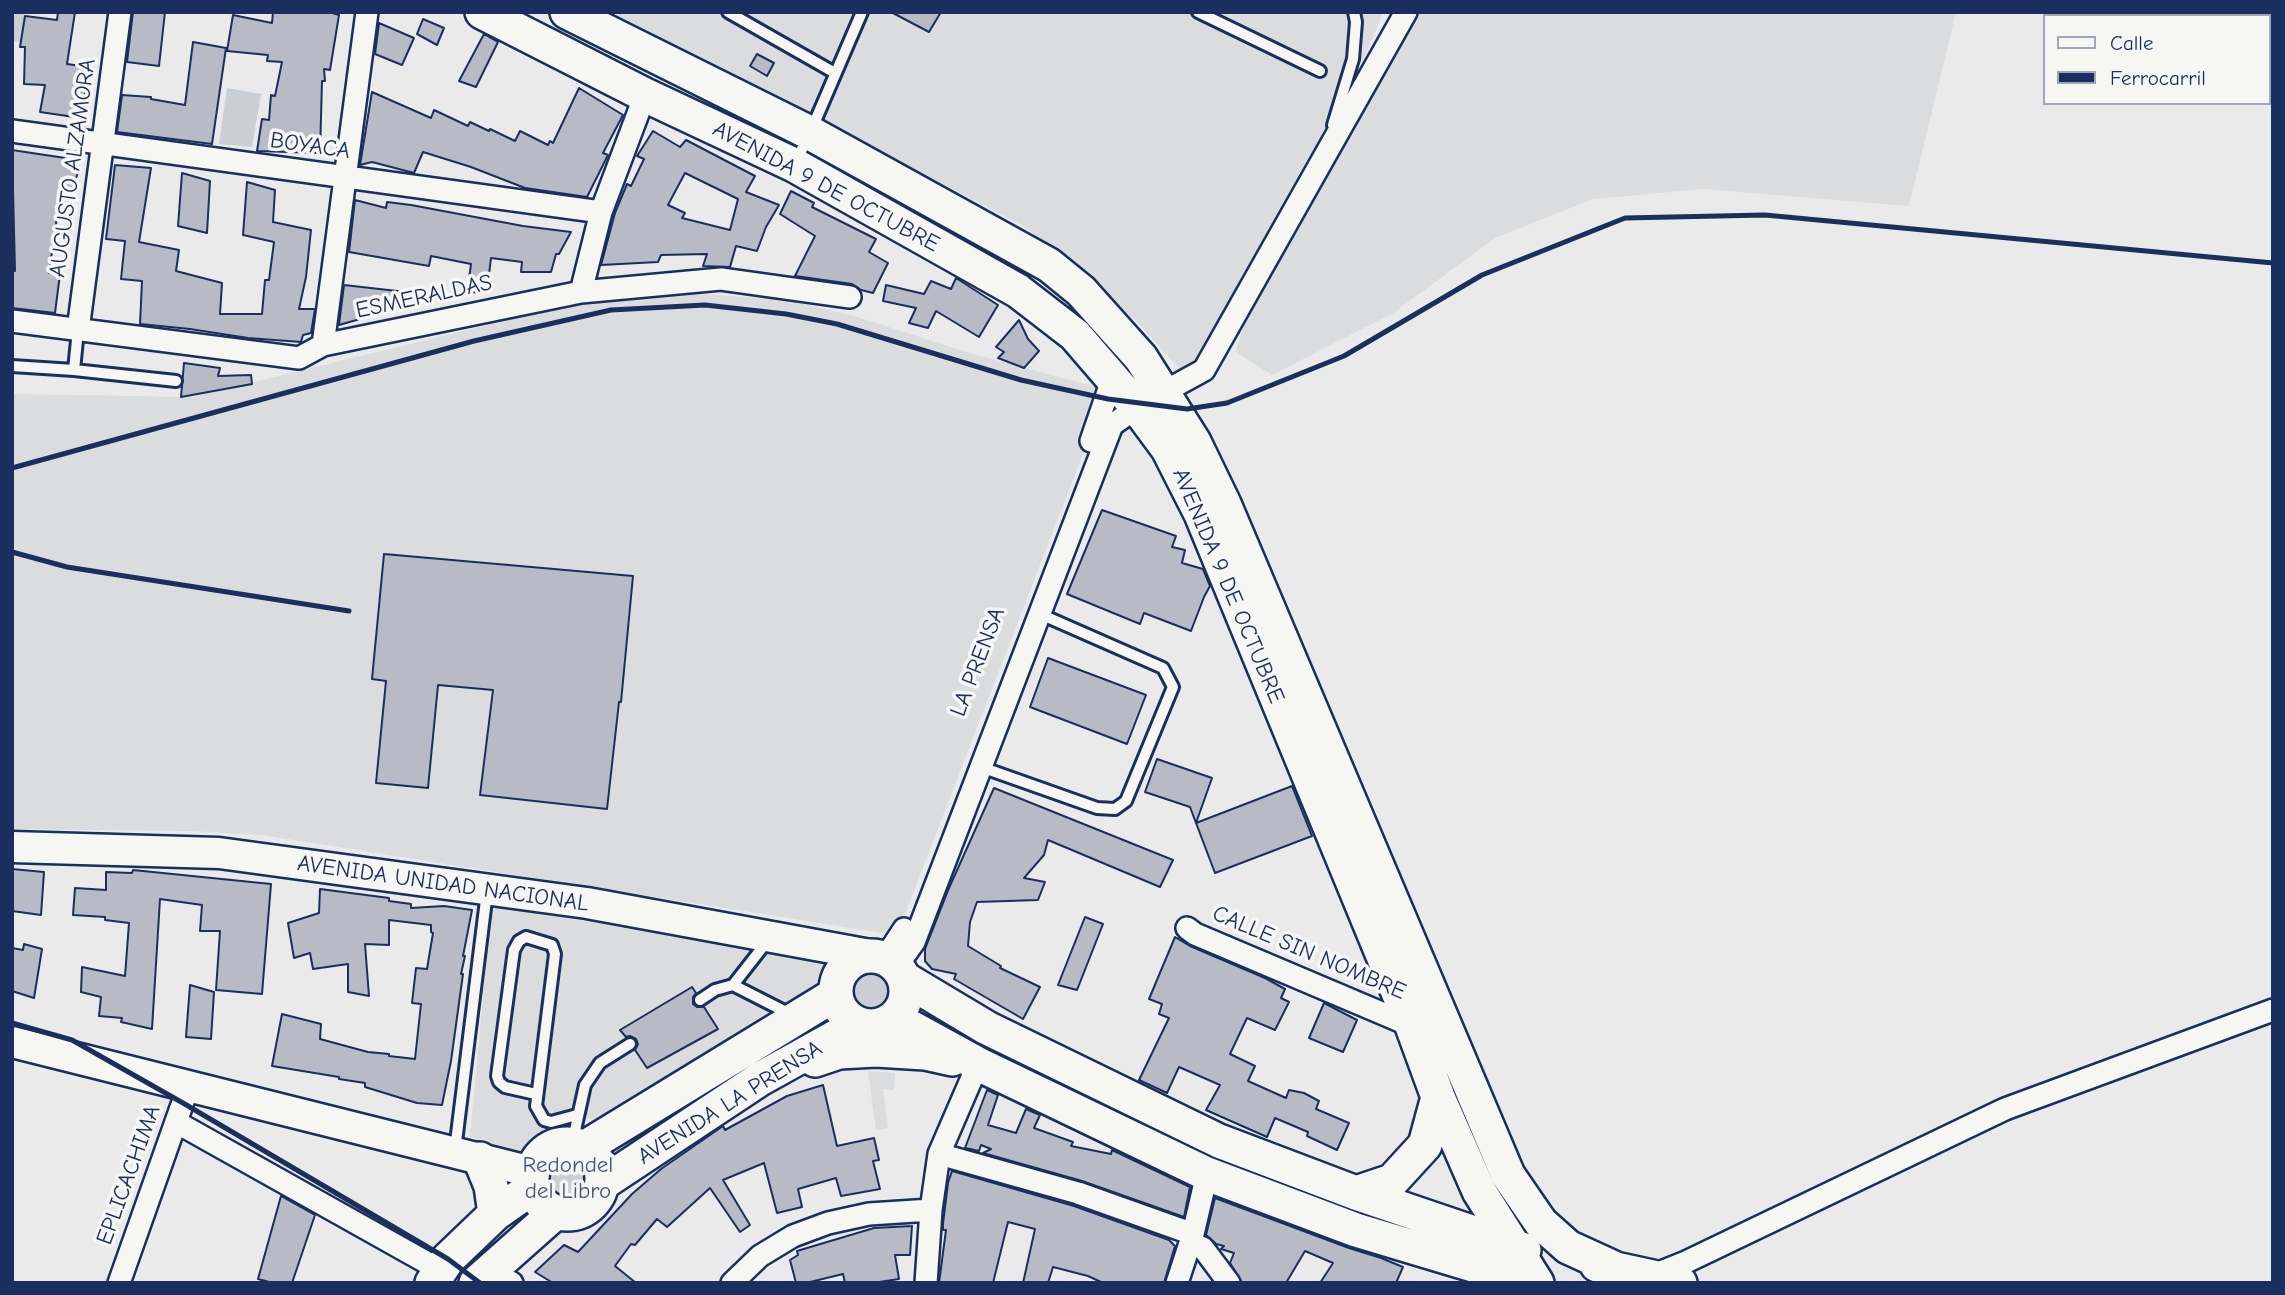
<!DOCTYPE html>
<html>
<head>
<meta charset="utf-8">
<style>
	body { margin:0 }
	#map { position:relative; width:2285px; height:1295px; overflow:hidden; background:#e9eae9; font-family:"Comic Neue",sans-serif }
	canvas { display:block }
	.frame { position:absolute; inset:0; border:14px solid #1b2f5e; pointer-events:none }
	.legend { position:absolute; left:2043px; top:14px; width:228px; height:91px; box-sizing:border-box; background:#f6f6f2; border:2px solid #9ea6b7; margin:0; padding:9px 12px; list-style:none; font-size:21px; color:#1b2f5e }
	.legend li { display:flex; align-items:center; gap:14px; height:35px }
	.legend b { width:35px; border:2px solid #9ea6b7 }
</style>
</head>
<body>
<div id="map">
<canvas width="2285" height="1295"></canvas>
<div class="frame"></div>
<ul class="legend">
<li><b style="height:9px;background:#f6f6f2"></b>Calle</li>
<li><b style="height:9px;background:#1b2f5e"></b>Ferrocarril</li>
</ul>
</div>
<script>
const context = document.querySelector('canvas').getContext('2d');
context.lineJoin = 'round';
function fillPath(path, color) {
  context.fillStyle = color;
  context.fill(path, 'evenodd');
}
function shape(rows) {
  const path = new Path2D();
  for (const r of rows) {
    if (r.length === 3) {
      path.moveTo(r[0] + r[2], r[1]);
      path.arc(r[0], r[1], r[2], 0, 2 * Math.PI);
      continue;
    }
    path.moveTo(r[0], r[1]);
    for (let i = 2; i < r.length; i += 2) path.lineTo(r[i], r[i + 1]);
  }
  return path;
}
function strokePath(path, color, width, dash) {
  context.strokeStyle = color;
  context.lineWidth = width;
  context.lineCap = dash ? 'butt' : 'round';
  context.setLineDash(dash || []);
  context.stroke(path);
}
function label(font, color, halo, rows, align = 'center') {
  context.font = font + ' "Comic Neue",sans-serif';
  context.lineWidth = 7;
  context.setLineDash([]);
  context.textBaseline = 'middle';
  context.strokeStyle = halo;
  context.fillStyle = color;
  for (const [text, x, y, turn = 0] of rows) {
    context.save();
    context.translate(x, y);
    context.rotate((+turn || 0) * Math.PI / 180);
    context.textAlign = isNaN(turn) ? turn : align;
    if (halo) context.strokeText(text, 0, 0);
    context.fillText(text, 0, 0);
    context.restore();
  }
}
const built = shape([
	[600,12,1383,12,1366,54,1195,360,1180,369,1136,321,1024,226,816,119],
	[1420,12,1956,12,1909,206,1703,189,1593,199,1495,238,1393,313,1272,375,1236,352,1243,327],
	[687,293,785,300,854,316,973,354,1100,388,1102,405,901,924,883,933,262,835,192,831,12,829,12,394,192,397,587,301],
	[492,900,829,955,816,987,763,1015,605,1120,580,1118,557,1122,534,1138,518,1154,470,1137],
	[868,1071,895,1073,894,1090,883,1089,888,1128,876,1130]
]);
const green = shape([
	[12,12,25,12,21,42,12,41],
	[227,88,261,94,252,147,219,144],
	[872,992,28],
	[569,1178,29]
]);
const building = shape([
	[58,12,75,12,67,64,89,67,81,118,40,112,45,85,24,84,25,47,20,47,25,16,57,20,58,12],
	[133,12,165,12,159,66,127,62,133,12],
	[273,12,329,12,339,15,330,70,324,69,325,81,322,81,320,153,257,151,262,119,269,120,271,95,275,96,282,62,267,61,268,55,227,51,233,15,272,23,273,12],
	[891,12,941,12,929,32,891,12],
	[423,19,444,28,437,45,417,34,423,19],
	[379,23,414,38,402,65,375,54,379,23],
	[484,34,498,42,476,87,459,81,484,34],
	[193,42,226,48,212,144,117,132,122,95,151,97,151,99,185,105,193,42],
	[757,54,774,63,767,76,750,66,757,54],
	[579,88,623,115,603,153,608,155,587,197,525,188,471,167,423,152,414,173,372,162,360,165,372,92,431,118,434,110,468,126,470,122,489,131,490,129,515,141,520,131,548,145,550,141,553,143,579,88],
	[653,131,680,147,686,140,755,176,746,192,779,205,766,227,757,251,736,246,730,267,703,266,707,254,661,255,658,262,601,265,615,213,627,184,631,186,644,159,637,156,653,131],
	[685,173,738,199,730,230,682,218,685,213,668,205,685,173],
	[12,150,72,159,78,173,70,193,67,219,57,217,49,273,60,274,55,313,12,308,12,271,15,271,12,150],
	[115,165,151,168,139,242,179,250,176,271,222,283,220,314,262,314,265,280,269,280,274,242,243,235,247,182,275,190,273,222,311,230,306,277,299,309,315,309,311,333,303,335,301,342,248,338,190,329,140,324,142,281,121,279,125,241,106,239,115,165],
	[182,173,210,181,207,233,178,226,182,173],
	[791,191,814,203,812,207,876,239,869,252,888,263,873,293,861,290,852,284,795,276,815,236,780,214,791,191],
	[355,200,386,208,387,202,411,205,523,226,571,232,559,254,556,254,551,272,521,272,522,262,491,258,487,291,467,293,471,264,431,256,429,266,349,252,355,200],
	[956,278,998,305,979,337,936,311,928,328,909,323,916,308,883,301,886,285,924,294,931,281,951,289,956,278],
	[344,285,406,292,402,307,339,325,344,285],
	[1019,320,1028,339,1039,351,1024,368,998,358,1004,352,996,347,1019,320],
	[184,363,220,368,218,376,251,375,252,384,181,397,184,363],
	[1102,510,1176,536,1172,547,1185,550,1182,563,1203,569,1210,586,1204,597,1191,631,1144,613,1140,624,1067,594,1102,510],
	[384,554,633,576,621,702,619,702,607,809,480,795,493,690,438,685,428,788,376,783,386,681,372,679,384,554],
	[1048,658,1146,695,1127,744,1030,707,1048,658],
	[1157,759,1212,778,1196,823,1190,807,1145,792,1157,759],
	[1292,786,1312,836,1215,873,1196,823,1292,786],
	[994,788,1173,860,1160,887,1048,840,1044,855,1024,878,1045,882,1038,900,977,902,970,922,968,946,1001,966,1000,968,1040,987,1023,1019,954,979,956,974,932,969,925,961,925,949,949,888,994,788],
	[12,869,44,872,41,915,12,911,12,869],
	[133,870,271,884,262,994,216,990,220,931,200,931,202,905,160,899,152,1029,121,1022,122,1018,99,1016,101,997,81,992,82,967,125,976,129,923,105,920,105,917,73,915,75,888,106,890,106,872,132,873,133,870],
	[320,889,389,898,389,901,411,904,411,908,444,906,472,910,463,956,465,956,461,974,463,974,451,1061,442,1105,417,1103,365,1087,365,1083,339,1079,339,1077,272,1066,282,1014,321,1024,320,1039,368,1052,389,1054,389,1056,415,1059,421,1004,412,1003,416,968,427,969,433,933,431,932,431,925,389,920,389,945,365,944,369,996,348,992,348,964,313,969,310,953,294,958,288,923,319,913,320,889],
	[1085,917,1103,924,1077,990,1058,985,1085,917],
	[1175,937,1190,946,1265,978,1285,989,1281,998,1289,1002,1275,1030,1247,1018,1230,1054,1255,1066,1248,1081,1286,1098,1289,1090,1304,1093,1319,1101,1316,1109,1349,1123,1337,1150,1307,1136,1308,1132,1275,1118,1267,1137,1206,1110,1220,1085,1179,1067,1167,1093,1139,1080,1169,1018,1159,1014,1162,1004,1149,999,1175,937],
	[24,944,42,949,34,998,12,991,12,948,23,950,24,944],
	[190,985,214,992,211,1039,186,1037,190,985],
	[692,987,696,993,693,997,693,1004,697,1007,704,1007,718,1029,647,1068,635,1050,638,1044,636,1039,630,1036,626,1037,620,1030,692,987],
	[1324,1003,1357,1020,1343,1052,1309,1038,1324,1003],
	[823,1085,837,1146,874,1138,879,1160,873,1161,880,1189,841,1196,836,1178,798,1189,802,1207,777,1213,764,1163,723,1180,750,1225,740,1232,710,1188,667,1227,657,1219,635,1245,631,1244,615,1266,636,1283,553,1283,535,1272,564,1245,578,1252,632,1194,661,1169,723,1126,725,1130,787,1096,823,1085],
	[987,1090,998,1095,988,1125,1016,1133,1026,1109,1040,1115,1034,1128,1073,1142,1071,1146,1111,1154,1112,1150,1190,1187,1184,1217,1082,1181,983,1153,991,1149,981,1145,979,1151,965,1148,987,1090],
	[952,1171,1074,1206,1169,1240,1175,1246,1164,1283,1103,1283,1088,1276,1053,1267,1048,1283,1023,1283,1035,1229,1008,1222,993,1283,939,1283,946,1230,943,1230,943,1224,948,1183,952,1171],
	[281,1196,315,1215,292,1283,273,1283,258,1279,281,1196],
	[1215,1198,1349,1248,1381,1258,1403,1267,1396,1283,1320,1283,1333,1263,1305,1251,1286,1283,1242,1283,1230,1263,1234,1253,1221,1249,1224,1246,1216,1244,1206,1235,1215,1198],
	[912,1226,910,1255,895,1255,899,1279,873,1283,845,1283,843,1274,806,1283,796,1283,790,1260,798,1255,797,1251,874,1228,912,1226]
]);
const lane = shape([
	[728,12,835,73],
	[1198,12,1320,71],
	[1333,125,1353,59,1356,22,1354,12],
	[795,163,810,133,862,12],
	[12,366,74,370,176,381],
	[74,370,78,330],
	[981,767,1097,808,1115,809,1126,801,1173,687,1163,668,1040,614],
	[733,985,769,939],
	[700,1000,715,990,733,985,792,1015],
	[536,1094,505,1087,499,1082,497,1076,514,950,519,941,526,937,552,945,555,954,536,1106,544,1120,551,1122,577,1115],
	[572,1144,585,1085,600,1063,630,1044],
	[455,1150,487,892]
]);
const street = shape([
	[12,131,601,212],
	[581,292,601,212,645,95],
	[12,321,299,358,323,345,581,292,721,279,850,297],
	[78,330,120,12],
	[323,345,367,12],
	[1091,441,1112,380],
	[1187,928,1195,934,1412,1026],
	[885,958,904,929],
	[897,966,914,942,1112,425,1142,404,1204,370,1406,12],
	[176,1122,440,1270],
	[939,1154,1078,1193,1193,1234],
	[1190,1243,1203,1248,1229,1283],
	[489,1270,512,1283],
	[1651,1276,1686,1262,2005,1109,2273,1010],
	[119,1283,189,1085],
	[732,1283,760,1256,793,1236,828,1223,869,1214,931,1210],
	[926,1283,931,1210,939,1154,978,1064],
	[1177,1283,1193,1234,1207,1174]
]);
const secondary = shape([
	[12,847,219,853,587,903,870,955],
	[12,1042,532,1172]
]);
const primary = shape([
	[482,12,645,95,794,165,1018,291,1075,335,1137,407,1168,449,1201,514,1412,1026,1438,1097,1479,1191,1537,1283],
	[567,12,810,133,1049,265,1081,291,1141,358,1194,442,1224,504,1508,1175,1541,1223,1568,1247,1616,1269],
	[871,991,35],
	[905,979,987,1028,1219,1141,1356,1193,1524,1250],
	[894,1018,978,1064,1207,1174,1356,1230,1533,1283],
	[815,1060,839,1052,876,1050,925,1053,952,1059],
	[567,1179,35],
	[584,1148,836,994],
	[480,1159,491,1186,495,1214],
	[603,1183,760,1079,859,1024],
	[1356,1193,1392,1181,1425,1145,1438,1097],
	[1597,1265,1680,1283],
	[432,1283,448,1259,495,1214,532,1188],
	[476,1283,555,1213]
]);
const rail = shape([
	[12,468,474,341,611,310,705,305,786,314,837,324,1021,380,1108,399,1187,409,1227,403,1344,356,1482,275,1625,218,1765,215,2273,263],
	[12,552,67,567,349,611],
	[12,1023,72,1040,183,1103,448,1259,480,1283]
]);
const streetNames = [
	["BOYACA",310,146,8],
	["AUGUSTO ALZAMORA",73,168,-82],
	["AVENIDA 9 DE OCTUBRE",826,187,28],
	["ESMERALDAS",424,297,-12],
	["AVENIDA 9 DE OCTUBRE",1228,586,67],
	["LA PRENSA",978,662,-69],
	["AVENIDA UNIDAD NACIONAL",443,884,8],
	["CALLE SIN NOMBRE",1309,953,23],
	["AVENIDA LA PRENSA",730,1103,-32],
	["EPLICACHIMA",129,1175,-70]
];
const parkNames = [
	["Redondel",568,1165],
	["del Libro",568,1191]
];
fillPath(built, '#dadcde');
fillPath(green, '#caced5');
fillPath(building, '#b6bbc6');
strokePath(building, '#1b2f5e', 2);
strokePath(lane, '#1b2f5e', 16);
strokePath(street, '#1b2f5e', 26);
strokePath(secondary, '#1b2f5e', 35);
strokePath(primary, '#1b2f5e', 38);
strokePath(lane, '#f6f6f2', 10);
strokePath(street, '#f6f6f2', 21);
strokePath(secondary, '#f6f6f2', 30);
strokePath(primary, '#f6f6f2', 33);
strokePath(rail, '#1b2f5e', 5);
label('23px', '#1b2f5e', '#f6f6f2', streetNames);
label('23px', '#47577c', '#f6f6f2', parkNames);
</script>
</body>
</html>
